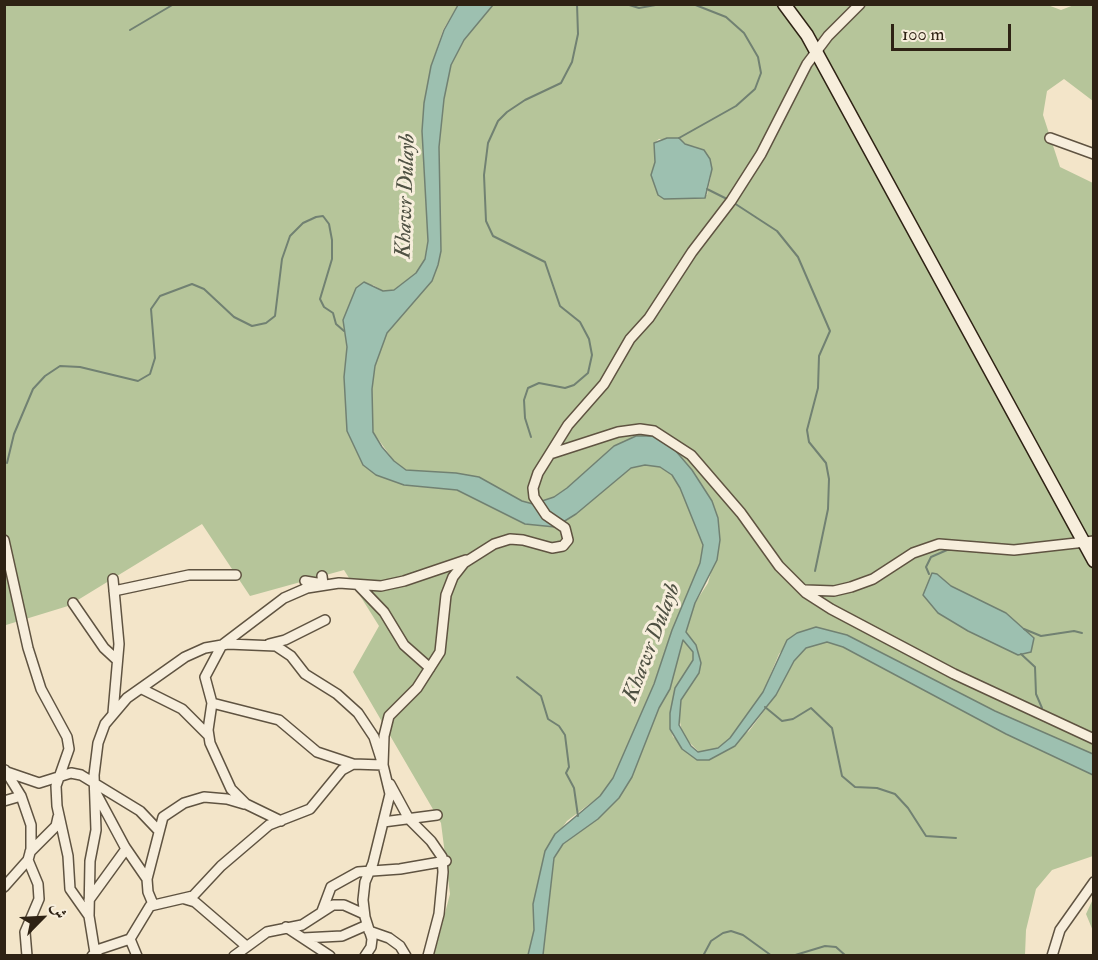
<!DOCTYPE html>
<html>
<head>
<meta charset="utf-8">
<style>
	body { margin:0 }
	#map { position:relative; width:1098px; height:960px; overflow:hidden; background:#f3e5c9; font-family:"IM FELL Double Pica",Amiri,serif }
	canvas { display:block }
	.frame { position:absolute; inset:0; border:6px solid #2e2214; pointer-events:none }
	.north { position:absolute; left:12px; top:888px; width:60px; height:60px; -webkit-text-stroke:4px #f7eedc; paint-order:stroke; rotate:66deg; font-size:16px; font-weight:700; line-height:24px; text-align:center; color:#2e2214 }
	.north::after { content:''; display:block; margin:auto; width:21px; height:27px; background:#2e2214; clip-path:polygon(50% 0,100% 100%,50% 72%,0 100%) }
	.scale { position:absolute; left:891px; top:24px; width:120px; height:27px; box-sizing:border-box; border:3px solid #2e2214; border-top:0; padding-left:8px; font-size:18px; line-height:21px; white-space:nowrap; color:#2e2214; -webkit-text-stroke:4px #f7eedc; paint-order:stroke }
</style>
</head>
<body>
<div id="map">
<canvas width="1098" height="960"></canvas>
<div class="frame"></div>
<div class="north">ش</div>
<div class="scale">100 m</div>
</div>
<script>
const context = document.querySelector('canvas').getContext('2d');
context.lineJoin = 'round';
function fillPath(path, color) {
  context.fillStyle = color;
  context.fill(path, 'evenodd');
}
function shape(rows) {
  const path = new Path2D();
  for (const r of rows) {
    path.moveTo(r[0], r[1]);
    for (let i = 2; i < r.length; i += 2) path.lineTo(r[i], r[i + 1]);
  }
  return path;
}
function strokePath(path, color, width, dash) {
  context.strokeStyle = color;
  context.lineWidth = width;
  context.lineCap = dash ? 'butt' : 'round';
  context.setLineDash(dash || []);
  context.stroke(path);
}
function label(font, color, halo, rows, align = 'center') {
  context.font = font + ' "IM FELL Double Pica",serif';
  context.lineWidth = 6;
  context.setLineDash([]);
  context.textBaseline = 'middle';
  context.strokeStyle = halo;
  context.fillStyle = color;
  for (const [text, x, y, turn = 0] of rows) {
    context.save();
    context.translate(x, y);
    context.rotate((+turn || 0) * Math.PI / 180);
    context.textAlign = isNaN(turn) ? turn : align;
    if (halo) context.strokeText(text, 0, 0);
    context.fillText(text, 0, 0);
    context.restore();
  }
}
const green = shape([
	[1045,4,1061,10,1074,5,1093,5,1093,101,1064,79,1047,91,1043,115,1060,167,1093,183,1093,754,995,711,847,635,816,627,797,633,779,654,763,692,730,738,718,748,699,752,683,736,678,713,681,700,699,673,701,663,696,645,686,632,695,603,708,583,720,540,718,518,712,501,654,436,636,436,614,446,567,488,554,497,533,504,522,501,479,477,456,473,406,470,394,461,373,432,372,389,375,366,387,333,412,304,441,250,439,147,444,99,451,65,464,40,493,5],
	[659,139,696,147,711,176,707,195,664,199,658,195,651,175,655,162,654,143],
	[937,574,951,586,1006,613,1034,638,1031,652,1018,655,968,631,938,613,925,590],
	[4,5,458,5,443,30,431,66,424,103,422,131,428,241,425,259,416,273,394,290,383,291,373,285,356,288,343,320,347,347,344,377,347,431,363,465,376,475,404,485,457,490,525,524,555,527,576,514,631,468,645,465,660,467,672,475,680,488,703,545,700,563,672,630,654,684,613,778,600,796,567,821,545,851,533,904,534,930,528,955,434,955,450,894,441,823,353,672,379,626,344,570,250,596,202,524,68,606,6,625],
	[683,639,693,652,693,660,675,688,670,713,670,728,673,737,709,760,749,731,776,695,794,661,806,648,827,642,843,647,1006,734,1093,775,1093,856,1052,870,1036,889,1026,930,1025,955,543,956,554,858,563,844,598,819,619,798,632,777,659,708,670,689],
	[1093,899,1093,931,1086,914]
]);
const water = shape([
	[458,5,493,5,464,40,451,65,444,99,439,147,441,251,438,265,432,281,387,333,375,366,372,389,373,432,382,447,394,461,406,470,456,473,479,477,522,501,533,504,554,497,567,488,614,446,636,436,654,436,669,443,692,470,712,501,718,518,720,540,717,560,695,603,686,632,696,645,701,663,699,673,681,700,679,725,691,746,698,752,718,748,730,738,763,692,787,640,797,633,816,627,847,635,995,711,1093,754,1093,775,1006,734,843,647,827,642,806,648,794,661,776,695,735,746,709,760,697,760,682,749,670,729,670,713,675,688,693,660,693,652,683,640,670,689,659,708,632,777,619,798,598,819,563,844,554,858,543,955,528,955,534,930,533,904,545,851,555,834,600,796,613,778,654,684,672,630,700,563,703,545,680,488,672,475,660,467,645,465,631,468,576,514,555,527,525,524,457,490,404,485,376,475,363,465,347,431,344,377,347,347,343,320,356,288,364,282,383,291,394,290,416,273,425,259,428,241,422,131,424,103,431,66,444,30,458,5],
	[667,138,679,138,685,144,704,150,710,159,712,169,705,198,664,199,658,195,651,175,655,162,654,143,667,138],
	[932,573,937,574,951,586,1006,613,1034,638,1031,652,1018,655,968,631,938,613,923,595,932,573]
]);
const stream = shape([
	[626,4,639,8,661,4],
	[130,30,174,4],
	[679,138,736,106,755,89,761,73,758,57,744,33,726,17,693,4],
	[707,189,729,200],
	[734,203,777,231,798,257,830,331,819,356,818,388,807,430,809,442,826,463,829,479,828,509,815,571],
	[531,437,525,418,524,400,528,388,539,383,565,388,574,385,588,373,592,355,589,339,580,322,560,306,545,262,493,236,486,221,484,175,488,143,498,121,507,112,525,100,561,83,572,62,578,34,577,4],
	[7,463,14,434,33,389,45,376,60,366,80,367,138,381,150,374,155,358,151,309,160,296,192,284,204,289,234,317,252,326,266,323,275,316,282,259,290,236,303,223,316,217,323,216,329,224,332,240,332,259,320,299,324,307,333,313,336,324,344,331],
	[929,574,926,567,931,557,947,550,957,550],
	[1024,629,1041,636,1074,631,1082,633],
	[1021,654,1035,667,1036,694,1042,708],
	[517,677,541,696,548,719,559,726,565,735,569,767,566,773,574,788,578,816],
	[765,707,782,721,793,719,811,708,832,728,842,776,855,787,877,788,895,794,908,808,926,836,956,838],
	[703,956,711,941,723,933,731,931,743,935,772,956],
	[792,956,825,946,836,947,846,956]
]);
const minor = shape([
	[1050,138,1094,154],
	[550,454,618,432,640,429,654,431,691,455,741,513,779,566,806,593,831,609,954,674,1094,739],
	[4,540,28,648,41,689,67,737,69,749,56,786,57,806,68,856,70,889,89,916],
	[113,579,119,644,113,713],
	[305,581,323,584,322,576],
	[358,585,384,612,404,645,430,668],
	[805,590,834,591,851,587,873,579,913,553,939,544,1014,550,1094,541],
	[114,591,189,575,236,575],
	[73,603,104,648,117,660],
	[269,644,285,640,325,620],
	[142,689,182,709,209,736],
	[212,703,279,720,317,752,353,764],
	[4,771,39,783,71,773,81,775,140,811,159,831],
	[390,784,409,819,431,841,442,857,443,872,439,914,428,956],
	[95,791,125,847,147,879],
	[4,801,21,796],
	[281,821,246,804,231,789,210,743,208,730,212,703,205,677,222,645,284,598,307,588,339,583,381,586,404,581,466,560],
	[383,822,437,815],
	[30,852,56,826,58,817],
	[4,887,28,860,31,849,31,825,21,796,5,770],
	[185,899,195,902,245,945],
	[89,900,126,849],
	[153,904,148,892,147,879,163,817,184,803,204,797,227,799,244,804],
	[322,911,331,887,358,872,400,869,446,861],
	[286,927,330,956],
	[369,931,389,938,400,946,406,956],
	[303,938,342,936,367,925],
	[130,939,137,956],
	[27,956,25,932,39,899,38,884,28,860],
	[92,956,95,953,100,949,130,939,150,906,193,896,221,866,269,825,310,809,342,770,353,764,383,765,374,737,358,713,337,694,305,674,291,656,276,646,228,644,205,648,185,657,127,698,105,724,98,743,94,775,96,830,90,861,89,916,95,953],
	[234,956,267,932,302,925,333,905,344,905,364,914],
	[365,956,371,947,372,939,365,917,363,900,365,882,373,863,390,794,383,765,384,736,389,716,417,688,440,652,446,595,453,577,464,563,494,544,510,539,523,540,552,548,563,546,568,540,565,528,546,515,534,497,533,488,538,473,568,425,604,384,630,339,649,318,692,252,731,201,761,154,807,64,828,36,860,4],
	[1052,956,1060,930,1094,882]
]);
const secondary = shape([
	[784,4,807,35,1094,561]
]);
const waterNames = [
	["Khawr Dulayb",407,196,-88],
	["Khawr Dulayb",653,643,-69]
];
fillPath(green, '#b6c59a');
fillPath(water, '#9dc0b0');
strokePath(water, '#718172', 1.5);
strokePath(stream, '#718172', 2);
strokePath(minor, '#5f5341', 12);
strokePath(secondary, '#2e2214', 15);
strokePath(minor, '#f7eedc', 9);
strokePath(secondary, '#f7eedc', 12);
label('italic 22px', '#4f5143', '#f7eedc', waterNames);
</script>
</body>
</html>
